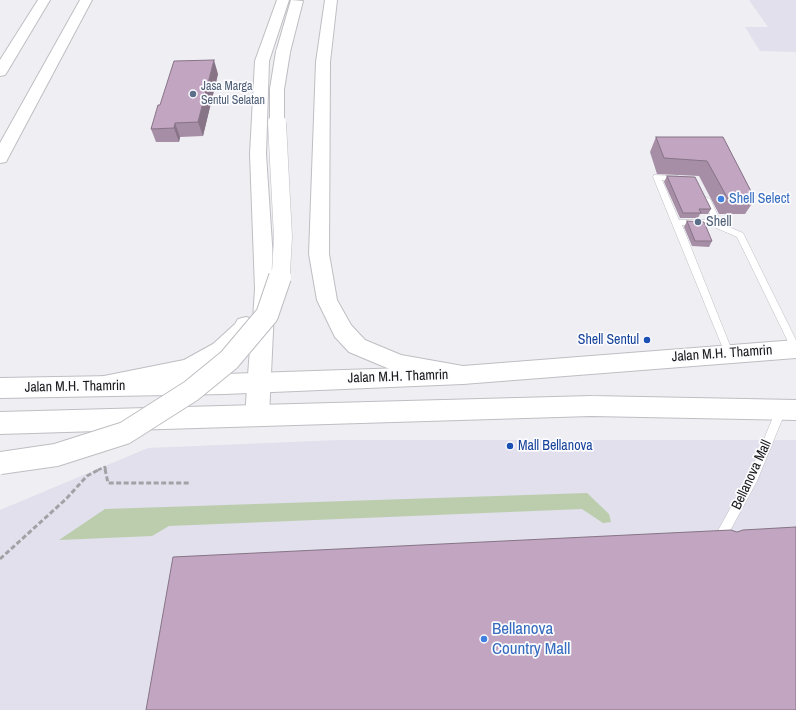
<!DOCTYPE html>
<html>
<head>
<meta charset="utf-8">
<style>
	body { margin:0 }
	canvas { display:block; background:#eeeef3 }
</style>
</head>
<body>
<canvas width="796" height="710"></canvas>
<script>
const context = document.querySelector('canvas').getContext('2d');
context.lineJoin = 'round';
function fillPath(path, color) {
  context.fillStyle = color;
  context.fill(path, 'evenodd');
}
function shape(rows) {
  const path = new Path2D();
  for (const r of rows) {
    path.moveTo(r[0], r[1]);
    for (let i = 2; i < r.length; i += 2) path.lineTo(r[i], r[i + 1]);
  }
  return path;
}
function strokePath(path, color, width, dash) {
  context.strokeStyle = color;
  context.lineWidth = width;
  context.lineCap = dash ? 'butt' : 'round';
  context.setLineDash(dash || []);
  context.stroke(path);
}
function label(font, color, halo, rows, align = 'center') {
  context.font = font + ' "Archivo Narrow",sans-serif';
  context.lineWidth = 3.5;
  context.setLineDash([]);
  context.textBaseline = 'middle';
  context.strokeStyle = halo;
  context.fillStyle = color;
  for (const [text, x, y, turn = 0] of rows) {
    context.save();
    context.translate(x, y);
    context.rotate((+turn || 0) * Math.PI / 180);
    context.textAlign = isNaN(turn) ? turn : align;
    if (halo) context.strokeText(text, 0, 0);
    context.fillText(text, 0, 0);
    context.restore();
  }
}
const built = shape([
	[749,0,796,0,796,52,760,51,745,27,768,27],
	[338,440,796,440,796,710,0,710,0,510,148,448]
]);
const green = shape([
	[587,493,609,514,611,522,603,523,582,509,169,526,152,536,59,540,105,509]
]);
const pathFar1 = shape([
	[98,470,105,467,106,470]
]);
const path = shape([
	[105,469,108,483,191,483],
	[0,559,66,499,87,476,100,469]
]);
const service = shape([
	[654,175,678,176,682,178,678,180,662,180,679,220,713,220,702,199,706,197,710,199,722,224,743,233,796,340,796,353,793,352,737,237,712,226,682,225,733,353,732,356,726,356,653,177,654,175],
	[781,406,784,407,786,410,757,481,724,542,720,543,716,542,715,538,716,534,749,475,776,410,778,407,781,406]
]);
const primary = shape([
	[796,340,796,358,463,384,225,394,0,398,0,378,225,374,463,366,796,340],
	[591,396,796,400,796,420,591,416,0,434,0,412,591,396]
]);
const motorway = shape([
	[38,0,50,0,7,72,5,75,0,76,0,60,38,0],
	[80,0,92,0,8,158,6,162,0,163,0,143,80,0],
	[277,0,289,0,269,61,266,154,275,289,269,416,265,423,257,426,249,423,245,416,251,335,229,356,206,371,194,376,97,396,89,393,86,386,89,379,184,360,213,344,235,324,238,319,246,317,253,319,255,289,250,154,255,61,277,0],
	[291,0,303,1,290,52,288,55,283,56,278,55,276,52,291,0],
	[325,0,337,0,330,62,329,254,337,300,351,325,365,340,401,355,463,366,471,368,474,375,471,382,463,384,399,373,349,352,335,337,317,300,309,254,316,62,325,0]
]);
const motorwayBridgeFar2 = shape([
	[277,124,277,89,283,52]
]);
const motorwayBridgeFar1 = shape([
	[277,123,283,237,281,273,279,278]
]);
const motorwayBridge = shape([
	[0,463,56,455,125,433,191,391,229,360,267,315,280,277]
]);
const wall = shape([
	[218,74,203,136,180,137,179,142,156,142,151,129,160,105],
	[656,137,723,137,755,199,745,214,719,214,699,176,657,174,650,152],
	[667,176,711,209,708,214,700,214,698,218,680,218,664,182],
	[687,221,712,241,709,247,692,246,684,227]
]);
const shadedWall = shape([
	[214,60,218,74,203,136,198,122],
	[175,123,180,137,179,142,174,128]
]);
const building = shape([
	[214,60,198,122,175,123,174,128,151,129,158,105,160,105,174,61,214,60],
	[656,137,723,137,755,199,728,199,707,161,664,158,656,137],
	[667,176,695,177,711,209,699,209,701,213,683,213,667,176],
	[687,221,704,222,712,241,695,241,687,221],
	[796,527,796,710,146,710,173,557,731,530,737,532,743,530,796,527]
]);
const markers = [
	[193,94,4,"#5c6f8a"],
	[721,199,4,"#3f7fe0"],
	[698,222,4,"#5c6f8a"],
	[647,340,4,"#1a4fb4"],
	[510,446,4,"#1a4fb4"],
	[484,639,4,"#3f7fe0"]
];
const farServicenames = [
	["Jasa Marga",201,87],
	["Sentul Selatan",201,101]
];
const shopNames = [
	["Shell Select",729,199]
];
const serviceNames = [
	["Shell",706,222]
];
const transitNames = [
	["Shell Sentul",639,340],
	["Mall Bellanova",518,446,"left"]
];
const streetNames = [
	["Jalan M.H. Thamrin",722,354,-4],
	["Jalan M.H. Thamrin",398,377,-2],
	["Jalan M.H. Thamrin",75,387,-1],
	["Bellanova Mall",752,475,-65]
];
const nearShopnames = [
	["Bellanova",492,629],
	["Country Mall",492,649]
];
fillPath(built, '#e1e0ec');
fillPath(green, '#bbcdad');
strokePath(service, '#bebec3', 1);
strokePath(primary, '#bebec3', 2);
strokePath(motorway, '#bebec3', 2);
strokePath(pathFar1, '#a2a2a6', 2.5, [4, 2]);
strokePath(path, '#a2a2a6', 3, [5, 2.5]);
fillPath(service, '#fff');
fillPath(primary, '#fff');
fillPath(motorway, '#fff');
strokePath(motorwayBridgeFar2, '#bebec3', 16, []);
strokePath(motorwayBridgeFar1, '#bebec3', 19, []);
strokePath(motorwayBridge, '#bebec3', 24, []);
strokePath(motorwayBridgeFar2, '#fff', 14);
strokePath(motorwayBridgeFar1, '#fff', 18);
strokePath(motorwayBridge, '#fff', 22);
fillPath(wall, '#a68ea6');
fillPath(shadedWall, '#877487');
fillPath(building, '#c1a5c1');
strokePath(building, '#877487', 1);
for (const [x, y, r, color] of markers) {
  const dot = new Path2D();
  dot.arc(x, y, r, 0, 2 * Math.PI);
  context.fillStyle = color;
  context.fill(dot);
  strokePath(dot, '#fcfcff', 1.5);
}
label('12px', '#4e5e75', '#fcfcff', farServicenames, 'left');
label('14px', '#366cbe', '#fcfcff', shopNames, 'left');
label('14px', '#4e5e75', '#fcfcff', serviceNames, 'left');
label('14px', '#164399', '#fcfcff', transitNames, 'right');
label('14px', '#1a191b', '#fcfcff', streetNames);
label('17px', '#366cbe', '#fcfcff', nearShopnames, 'left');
</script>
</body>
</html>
